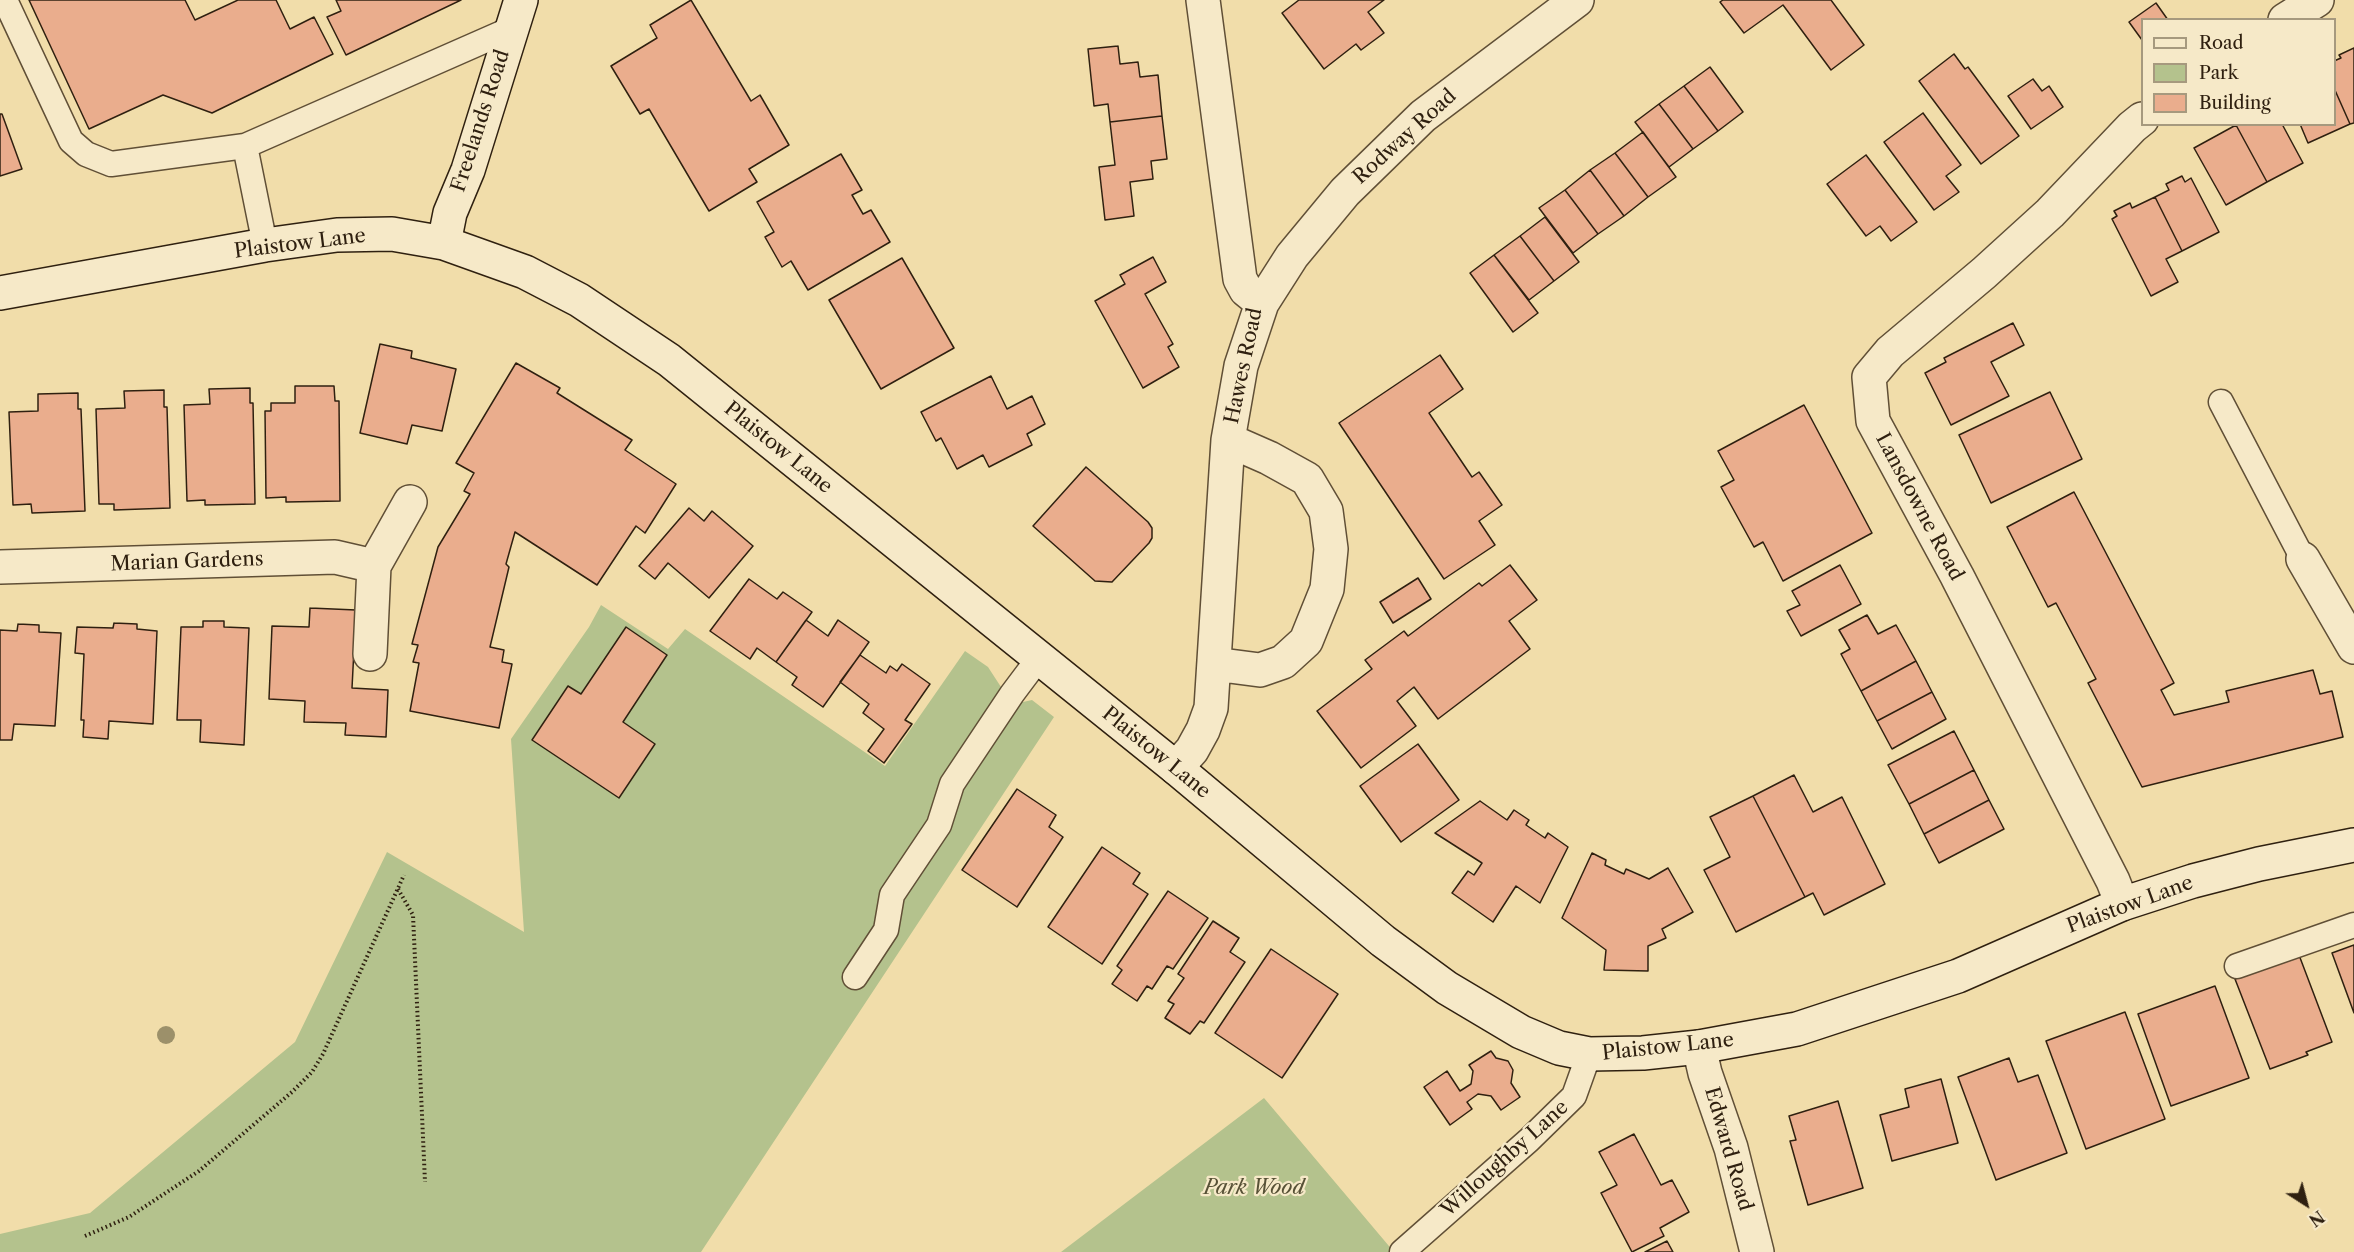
<!DOCTYPE html>
<html>
<head>
<meta charset="utf-8">
<style>
	body { margin:0 }
	#map { position:relative; width:2354px; height:1252px; overflow:hidden; background:#f1ddaa; font-family:"Libre Caslon Text",serif }
	canvas { display:block }
	.legend { position:absolute; left:2141px; top:18px; width:195px; height:108px; box-sizing:border-box; background:#f6e9c8; border:2px solid #a6997e; margin:0; padding:8px 10px; list-style:none; font-size:18px; color:#2f2010 }
	.legend li { display:flex; align-items:center; gap:12px; height:30px }
	.legend b { width:30px; border:2px solid #a6997e }
	.north { position:absolute; left:2276px; top:1174px; width:60px; height:60px; -webkit-text-stroke:4px #f6e9c8; paint-order:stroke; rotate:144deg; font-size:16px; font-weight:700; line-height:24px; text-align:center; color:#2f2010 }
	.north::after { content:''; display:block; margin:auto; width:21px; height:27px; background:#2f2010; clip-path:polygon(50% 0,100% 100%,50% 72%,0 100%) }
</style>
</head>
<body>
<div id="map">
<canvas width="2354" height="1252"></canvas>
<ul class="legend">
<li><b style="height:8px;background:#f6e9c8"></b>Road</li>
<li><b style="height:16px;background:#b4c28d"></b>Park</li>
<li><b style="height:16px;background:#eaad8d"></b>Building</li>
</ul>
<div class="north">N</div>
</div>
<script>
const context = document.querySelector('canvas').getContext('2d');
context.lineJoin = 'round';
function fillPath(path, color) {
  context.fillStyle = color;
  context.fill(path, 'evenodd');
}
function shape(rows) {
  const path = new Path2D();
  for (const r of rows) {
    path.moveTo(r[0], r[1]);
    for (let i = 2; i < r.length; i += 2) path.lineTo(r[i], r[i + 1]);
  }
  return path;
}
function strokePath(path, color, width, dash) {
  context.strokeStyle = color;
  context.lineWidth = width;
  context.lineCap = dash ? 'butt' : 'round';
  context.setLineDash(dash || []);
  context.stroke(path);
}
function label(font, color, halo, rows, align = 'center') {
  context.font = font + ' "Libre Caslon Text",serif';
  context.lineWidth = 4.5;
  context.setLineDash([]);
  context.textBaseline = 'middle';
  context.strokeStyle = halo;
  context.fillStyle = color;
  for (const [text, x, y, turn = 0] of rows) {
    context.save();
    context.translate(x, y);
    context.rotate((+turn || 0) * Math.PI / 180);
    context.textAlign = isNaN(turn) ? turn : align;
    if (halo) context.strokeText(text, 0, 0);
    context.fillText(text, 0, 0);
    context.restore();
  }
}
const green = shape([
	[601,605,668,649,685,629,885,766,965,651,988,667,1001,687,1023,702,1032,700,1054,717,701,1252,0,1252,0,1234,90,1213,295,1042,387,852,524,932,511,739,589,627],
	[1264,1098,1394,1252,1061,1252]
]);
const building = shape([
	[29,0,185,0,195,20,238,0,276,0,290,29,314,17,333,54,212,113,163,95,89,129,29,0],
	[336,0,461,0,346,55,327,17,341,11,336,0],
	[691,0,751,101,760,95,789,145,749,169,757,182,709,211,649,109,640,114,611,66,657,38,650,25,691,0],
	[1299,0,1384,0,1368,12,1384,33,1361,50,1356,44,1324,69,1282,13,1299,0],
	[1723,0,1831,0,1864,45,1831,70,1783,5,1744,33,1720,2,1723,0],
	[2156,3,2168,20,2142,20,2142,40,2129,22,2156,3],
	[1118,46,1120,64,1138,62,1140,77,1158,75,1162,116,1110,122,1108,104,1094,106,1088,49,1118,46],
	[2354,48,2354,123,2350,124,2334,88,2334,61,2341,58,2339,55,2354,48],
	[1954,54,1965,69,1968,67,2019,136,1981,164,1919,81,1954,54],
	[1710,67,1743,112,1718,131,1684,86,1710,67],
	[2033,79,2042,91,2049,86,2063,107,2031,129,2008,96,2033,79],
	[1684,86,1718,131,1693,149,1659,104,1684,86],
	[2334,88,2350,124,2308,143,2300,124,2334,124,2334,88],
	[1659,104,1693,149,1669,167,1635,122,1659,104],
	[1923,113,1961,165,1946,176,1959,192,1934,210,1884,142,1923,113],
	[0,114,2,114,22,169,0,176,0,114],
	[1162,116,1167,159,1151,161,1153,179,1130,182,1134,216,1105,220,1099,167,1115,165,1110,122,1162,116],
	[2282,124,2303,163,2267,182,2236,125,2282,124],
	[2236,125,2267,182,2226,205,2194,148,2236,125],
	[1643,132,1676,177,1648,197,1615,153,1643,132],
	[1615,153,1648,197,1624,216,1590,170,1615,153],
	[841,154,862,190,852,195,863,214,871,210,890,242,808,290,791,261,782,267,765,237,774,232,757,202,841,154],
	[1866,155,1917,222,1891,241,1880,226,1866,236,1827,184,1866,155],
	[1590,170,1624,216,1598,234,1565,190,1590,170],
	[2182,176,2185,182,2191,178,2219,232,2182,251,2155,197,2169,190,2166,184,2182,176],
	[1565,190,1598,234,1573,253,1539,208,1565,190],
	[2155,197,2182,251,2166,259,2178,282,2151,296,2112,219,2117,216,2114,211,2130,203,2132,208,2155,197],
	[1545,217,1579,262,1554,281,1520,236,1545,217],
	[1520,236,1554,281,1529,300,1494,255,1520,236],
	[1494,255,1538,313,1513,332,1470,273,1494,255],
	[1153,257,1166,282,1145,294,1173,344,1168,347,1179,367,1143,388,1095,301,1125,284,1120,275,1153,257],
	[902,258,954,348,881,389,829,300,902,258],
	[2013,323,2024,345,1991,362,2009,396,1951,425,1925,373,1946,362,1944,358,2013,323],
	[380,344,412,351,411,358,456,369,442,431,412,425,407,444,360,433,380,344],
	[1440,355,1463,389,1429,413,1472,477,1479,472,1502,505,1479,521,1495,545,1444,579,1339,423,1440,355],
	[516,363,560,388,557,393,632,440,625,450,676,484,645,533,636,526,597,585,515,532,506,564,509,567,490,647,504,650,502,662,512,664,499,728,410,711,419,663,413,662,418,645,412,644,438,547,470,494,464,491,474,473,456,463,516,363],
	[991,376,1007,409,1032,396,1045,424,1027,434,1032,445,989,467,983,455,957,469,941,438,936,441,921,412,991,376],
	[295,386,334,386,335,401,339,401,340,501,286,502,286,497,266,498,265,411,271,411,271,403,295,403,295,386],
	[250,388,250,403,253,403,255,504,205,505,205,500,187,501,184,405,210,404,209,389,250,388],
	[164,390,164,407,167,407,170,508,114,510,114,504,99,504,96,409,125,408,124,391,164,390],
	[2050,392,2082,459,1991,503,1959,435,2050,392],
	[78,393,78,409,81,409,85,511,32,513,31,504,13,505,9,412,38,411,38,394,78,393],
	[1804,405,1872,533,1783,581,1763,542,1754,547,1721,487,1734,480,1718,451,1804,405],
	[1086,467,1148,522,1152,528,1152,538,1149,543,1112,582,1095,581,1033,526,1086,467],
	[2074,492,2174,683,2161,690,2174,715,2229,702,2226,691,2313,670,2320,694,2332,691,2343,737,2142,787,2088,683,2096,679,2056,603,2048,607,2007,527,2074,492],
	[689,508,704,521,712,511,753,546,709,598,668,563,655,579,639,566,689,508],
	[1510,565,1537,600,1509,621,1530,649,1438,719,1414,687,1397,701,1416,726,1361,768,1317,711,1372,669,1365,660,1404,631,1408,636,1479,583,1482,586,1510,565],
	[1840,565,1861,604,1801,636,1787,611,1800,605,1792,591,1840,565],
	[1418,578,1431,599,1393,623,1380,602,1418,578],
	[749,579,777,599,783,592,812,612,776,662,757,648,750,659,710,631,749,579],
	[310,608,356,610,352,688,388,690,386,737,345,735,346,723,304,722,305,701,269,699,272,626,309,627,310,608],
	[1867,615,1878,634,1896,625,1916,661,1861,691,1841,654,1850,649,1839,630,1867,615],
	[806,620,828,636,838,620,869,642,823,707,792,685,797,677,776,662,806,620],
	[203,621,224,621,224,627,249,628,244,745,200,742,201,720,177,720,181,627,203,627,203,621],
	[114,623,137,624,137,629,157,631,153,724,109,721,108,739,83,737,84,720,81,720,84,654,75,653,77,627,113,628,114,623],
	[18,624,39,625,39,632,61,633,55,726,14,724,12,740,0,740,0,630,17,631,18,624],
	[626,627,667,655,623,722,655,744,619,798,532,740,568,686,581,694,626,627],
	[860,655,886,673,890,666,897,671,902,664,930,684,905,720,912,724,884,763,868,751,884,729,863,713,869,704,840,682,860,655],
	[1916,661,1932,692,1877,721,1861,691,1916,661],
	[1932,692,1946,719,1892,749,1877,721,1932,692],
	[1954,731,1974,770,1909,804,1888,765,1954,731],
	[1418,744,1459,800,1401,842,1360,786,1418,744],
	[1974,770,1989,800,1924,834,1909,804,1974,770],
	[1794,775,1813,812,1842,797,1885,884,1824,915,1813,893,1805,897,1753,796,1794,775],
	[1017,789,1056,815,1049,827,1063,837,1017,907,962,870,1017,789],
	[1753,796,1805,897,1736,932,1704,870,1730,857,1710,817,1753,796],
	[1989,800,2004,829,1939,863,1924,834,1989,800],
	[1480,801,1507,820,1514,810,1529,820,1526,825,1545,838,1548,833,1568,847,1540,903,1516,886,1493,922,1452,893,1468,871,1474,875,1482,863,1435,833,1480,801],
	[1102,847,1140,873,1133,884,1148,894,1102,964,1048,927,1102,847],
	[1592,853,1606,860,1605,865,1624,874,1626,869,1649,879,1668,868,1693,912,1662,929,1666,938,1648,946,1648,971,1604,970,1606,950,1562,918,1592,853],
	[1168,891,1208,918,1173,969,1167,966,1152,989,1147,986,1137,1001,1112,984,1122,970,1117,966,1168,891],
	[1213,921,1239,938,1230,952,1245,962,1204,1023,1200,1021,1190,1034,1165,1018,1174,1004,1168,1001,1184,978,1178,974,1213,921],
	[2354,945,2354,1013,2332,953,2354,945],
	[1271,949,1338,994,1282,1078,1215,1033,1271,949],
	[2299,955,2332,1042,2306,1052,2308,1055,2270,1069,2235,979,2299,955],
	[2215,986,2249,1078,2171,1106,2138,1014,2215,986],
	[2125,1012,2165,1119,2086,1149,2046,1041,2125,1012],
	[1491,1051,1496,1058,1508,1061,1513,1070,1511,1083,1520,1097,1501,1110,1491,1096,1478,1094,1467,1102,1472,1109,1450,1125,1424,1087,1447,1071,1460,1091,1471,1084,1473,1071,1469,1065,1491,1051],
	[2009,1058,2018,1082,2038,1075,2067,1153,1996,1180,1958,1077,2009,1058],
	[1941,1079,1958,1143,1892,1161,1880,1115,1909,1107,1905,1089,1941,1079],
	[1838,1101,1863,1188,1808,1205,1790,1141,1796,1140,1789,1116,1838,1101],
	[1634,1134,1661,1185,1672,1180,1689,1212,1660,1228,1664,1236,1632,1252,1601,1193,1617,1185,1599,1152,1634,1134],
	[1667,1241,1673,1252,1645,1252,1667,1241]
]);
const path = shape([
	[398,889,413,915,425,1182],
	[85,1236,129,1217,199,1171,292,1092,312,1072,323,1054,404,875]
]);
const lane = shape([
	[5,0,71,141,86,154,111,164,245,146,511,29],
	[245,146,265,245],
	[2221,402,2303,559],
	[2237,966,2354,925],
	[855,977,886,930,892,895,939,825,952,784,1012,694,1039,658],
	[1402,1252,1529,1140,1574,1096,1589,1054]
]);
const street = shape([
	[2285,20,2317,0],
	[1262,303,1292,256,1345,192,1423,116,1577,0],
	[2303,559,2354,647],
	[0,567,335,557,374,566],
	[370,654,374,566,410,502],
	[1214,664,1260,670,1283,662,1306,641,1327,589,1331,549,1326,511,1307,479,1269,458,1228,440],
	[1176,768,1192,750,1203,730,1211,708,1228,440,1241,366,1262,303,1246,290,1240,279,1203,0],
	[2122,904,2113,881,1957,576,1873,421,1869,377,1890,352,1984,273,2050,213,2132,127,2142,119],
	[1699,1047,1705,1073,1731,1148,1757,1252]
]);
const secondary = shape([
	[444,243,450,213,468,170,521,0],
	[0,293,265,245,337,235,392,234,444,243,525,272,579,300,669,360,1176,768,1383,941,1447,988,1521,1032,1559,1048,1589,1054,1643,1053,1699,1047,1797,1029,1958,976,2122,904,2193,881,2259,864,2354,845]
]);
const trees = [
	[166,1035]
];
const streetNames = [
	["Freelands Road",481,121,-72],
	["Rodway Road",1405,137,-42],
	["Plaistow Lane",300,244,-7],
	["Hawes Road",1244,366,-78],
	["Plaistow Lane",778,448,39],
	["Lansdowne Road",1919,507,62],
	["Marian Gardens",187,562,-2],
	["Plaistow Lane",1156,753,39],
	["Plaistow Lane",2130,905,-20],
	["Plaistow Lane",1668,1047,-6],
	["Edward Road",1728,1149,74],
	["Willoughby Lane",1505,1159,-42]
];
const parkNames = [
	["Park Wood",1254,1188]
];
fillPath(green, '#b4c28d');
fillPath(building, '#eaad8d');
strokePath(building, '#2f2010', 1.5);
strokePath(lane, '#604f36', 27);
strokePath(street, '#604f36', 36);
strokePath(secondary, '#2f2010', 36);
strokePath(path, '#2f2010', 4, [1.5, 3]);
strokePath(lane, '#f6e9c8', 24);
strokePath(street, '#f6e9c8', 33);
strokePath(secondary, '#f6e9c8', 33);
context.fillStyle = '#9c906a';
for (const [x, y] of trees) {
  context.beginPath();
  context.arc(x, y, 9, 0, 2 * Math.PI);
  context.fill();
}
label('20px', '#2f2010', '#f6e9c8', streetNames);
label('italic 20px', '#575136', '#f6e9c8', parkNames);
</script>
</body>
</html>
